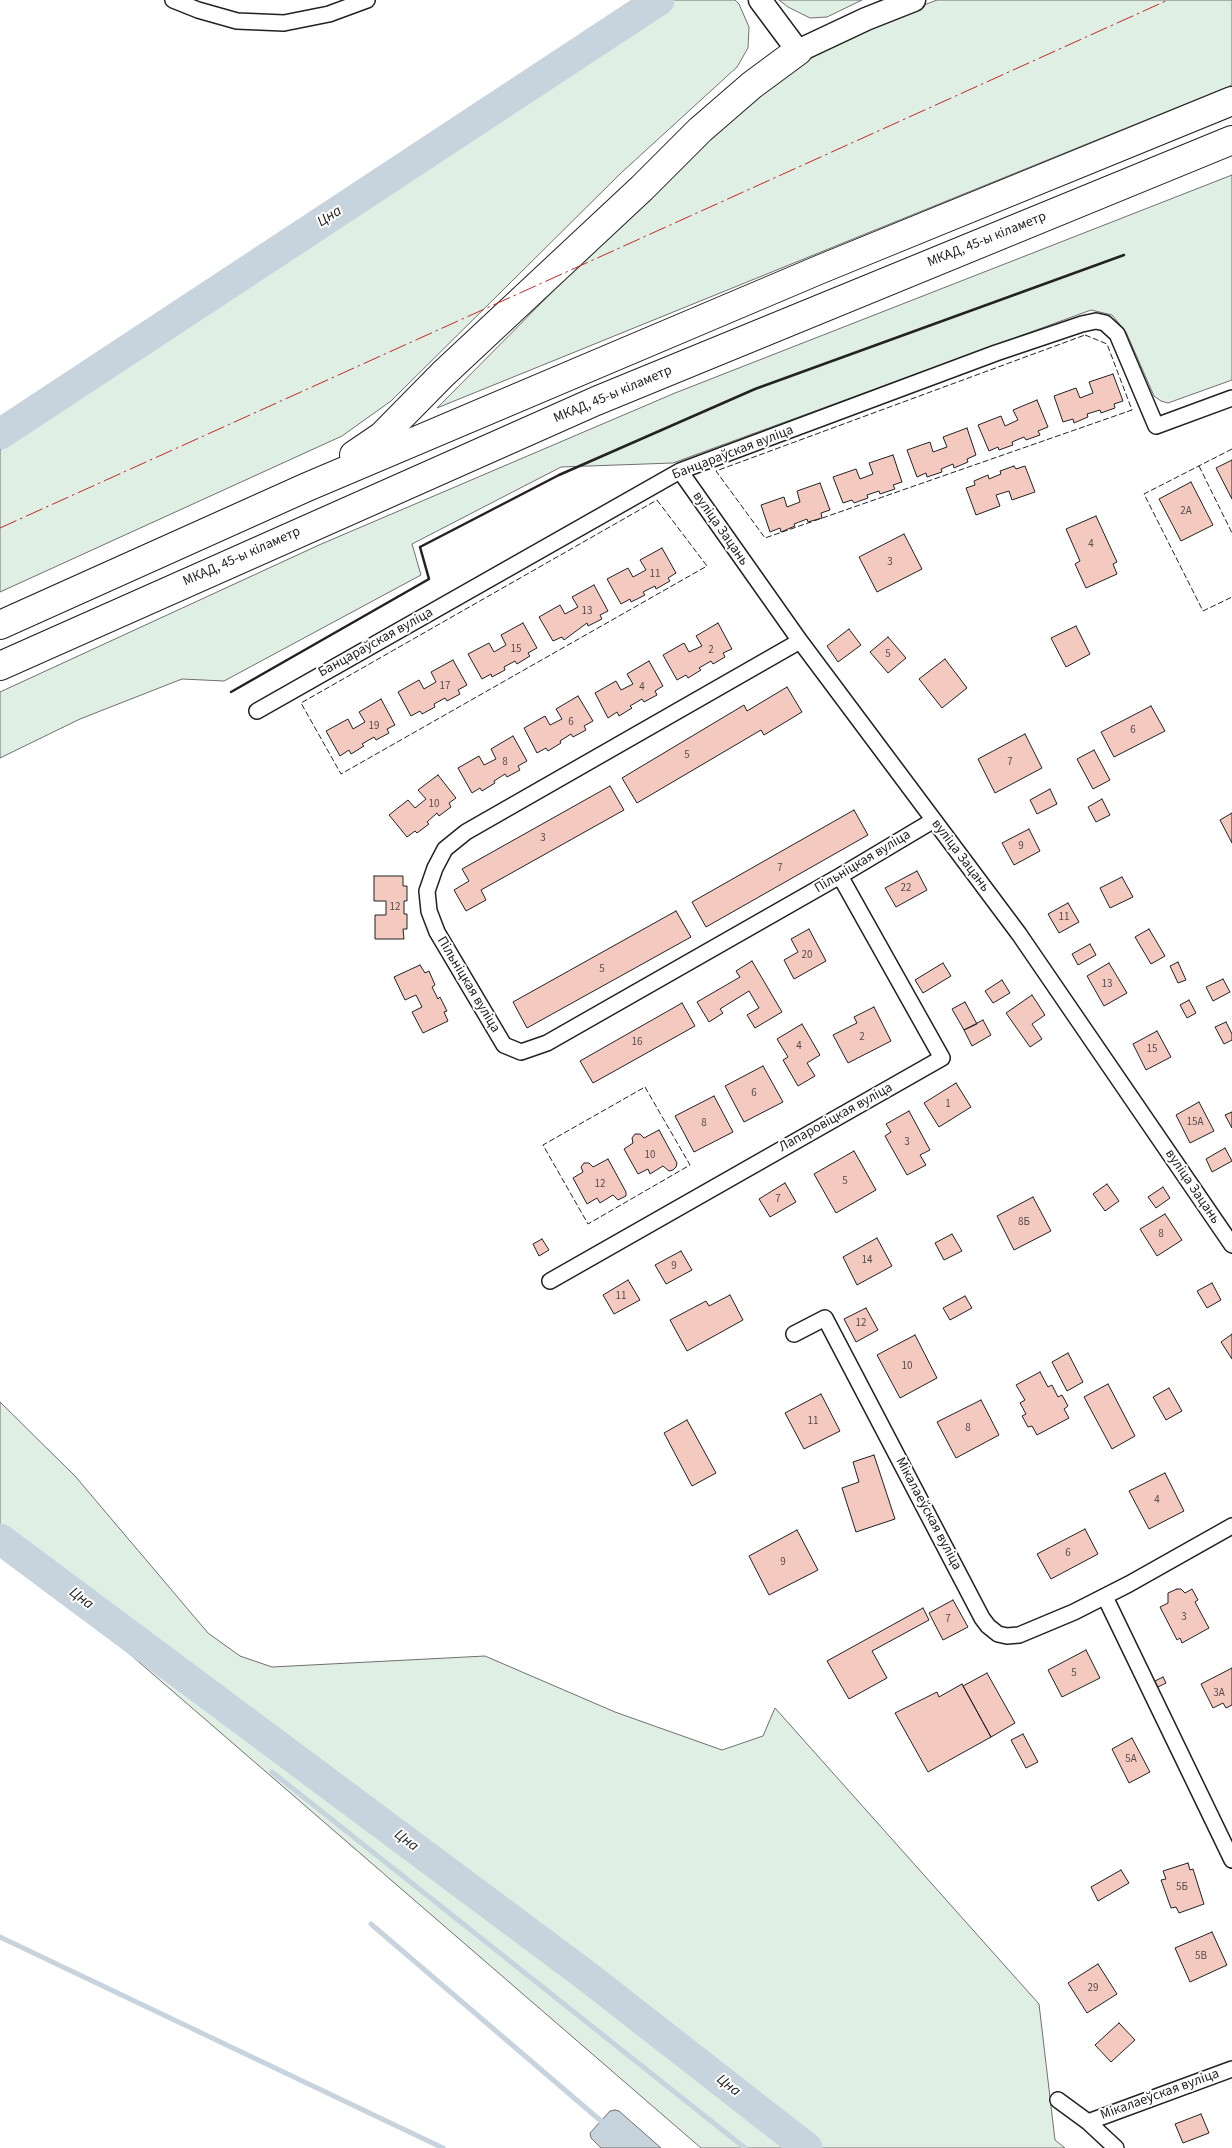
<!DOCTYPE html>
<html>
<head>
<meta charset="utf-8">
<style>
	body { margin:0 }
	canvas { display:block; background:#fff }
</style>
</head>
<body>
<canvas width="1232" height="2148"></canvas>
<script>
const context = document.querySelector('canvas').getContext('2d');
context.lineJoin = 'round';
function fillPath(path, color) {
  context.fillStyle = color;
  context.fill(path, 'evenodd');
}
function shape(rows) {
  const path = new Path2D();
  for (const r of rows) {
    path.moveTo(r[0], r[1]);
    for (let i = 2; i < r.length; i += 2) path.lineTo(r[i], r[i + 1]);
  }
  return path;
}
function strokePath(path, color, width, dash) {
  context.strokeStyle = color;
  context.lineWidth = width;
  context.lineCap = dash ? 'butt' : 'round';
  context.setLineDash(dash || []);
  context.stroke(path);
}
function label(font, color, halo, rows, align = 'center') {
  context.font = font + ' "Source Sans 3",sans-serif';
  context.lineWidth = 4;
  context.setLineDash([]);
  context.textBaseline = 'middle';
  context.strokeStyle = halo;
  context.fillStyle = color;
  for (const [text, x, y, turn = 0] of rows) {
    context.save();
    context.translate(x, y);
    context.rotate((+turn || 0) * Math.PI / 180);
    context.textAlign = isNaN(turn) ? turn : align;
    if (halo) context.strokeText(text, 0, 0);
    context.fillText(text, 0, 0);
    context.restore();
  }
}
const green = shape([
	[674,0,735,0,739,4,749,27,748,48,737,67,621,173,391,401,342,436,0,592,0,450,674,0],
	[779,0,862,0,827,17,810,18,788,7,779,0],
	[937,0,1232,0,1232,85,437,408,706,137,808,57,874,24,937,0],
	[1232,175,1232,380,1168,403,1161,401,1154,396,1126,332,1112,315,1091,310,673,463,561,467,412,544,421,575,224,681,182,679,80,719,0,758,0,692,319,545,675,393,1232,175],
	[0,1402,75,1476,208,1633,240,1656,272,1667,485,1656,615,1712,722,1750,763,1736,775,1708,1039,2004,1055,2140,1065,2148,701,2148,66,1599,0,1546,0,1402]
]);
const water = shape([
	[615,2110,619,2111,661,2148,601,2148,591,2138,590,2133,610,2111,615,2110]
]);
const stream = shape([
	[272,1772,745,2148],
	[371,1924,601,2121],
	[0,1937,443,2148]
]);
const river = shape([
	[0,434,659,0],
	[0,1539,588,1977,807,2148]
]);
const building = shape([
	[1113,374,1123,401,1114,404,1115,408,1101,413,1100,410,1087,414,1088,417,1074,423,1073,419,1063,422,1054,396,1076,388,1080,398,1093,393,1089,382,1113,374],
	[1037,400,1048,427,1038,431,1040,435,1026,440,1024,437,1012,442,1013,445,999,450,998,447,989,451,978,425,1001,416,1005,426,1018,420,1013,410,1037,400],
	[967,428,976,455,967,459,968,462,954,468,953,464,941,469,942,472,927,477,926,473,917,477,907,450,930,442,933,452,947,447,943,437,967,428],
	[893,455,902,482,893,485,895,489,880,494,879,491,867,495,868,498,854,503,852,500,843,503,833,477,856,469,860,479,873,474,869,463,893,455],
	[1232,460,1232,499,1216,468,1232,460],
	[1014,466,1016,469,1025,466,1035,492,1012,500,1009,491,996,495,1000,506,976,515,966,488,975,485,974,481,988,475,989,479,1001,474,1000,471,1014,466],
	[1191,482,1213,525,1181,541,1159,499,1191,482],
	[820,483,830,510,821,513,822,518,808,522,807,519,794,524,795,526,781,532,780,528,770,532,761,505,784,497,787,507,800,502,797,491,820,483],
	[1096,516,1117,562,1113,564,1117,574,1086,588,1075,564,1080,561,1066,529,1096,516],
	[904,534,922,569,877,592,859,557,904,534],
	[662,548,676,573,668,578,670,581,656,589,655,586,643,592,645,595,631,602,630,599,621,604,607,579,628,568,633,577,646,570,640,560,662,548],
	[594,585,608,611,600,615,602,619,588,626,587,623,564,640,562,637,553,641,539,617,560,605,565,614,578,607,572,597,594,585],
	[523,623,537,648,528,653,530,656,517,664,515,661,504,667,505,670,492,677,491,674,482,679,468,654,489,643,494,652,506,645,501,635,523,623],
	[718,623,732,649,723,653,725,657,713,664,711,661,699,668,701,670,688,678,686,675,677,680,663,655,684,643,689,652,702,646,696,636,718,623],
	[1076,626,1090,654,1066,667,1051,638,1076,626],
	[849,629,861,645,838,662,827,646,849,629],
	[888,637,906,658,888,673,870,652,888,637],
	[945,659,967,688,942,708,919,679,945,659],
	[453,660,467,685,458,690,460,694,447,701,445,698,434,704,435,707,422,714,420,711,411,716,398,692,419,680,424,689,436,682,431,672,453,660],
	[649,661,663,686,655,691,657,695,644,702,642,699,630,706,632,708,619,716,617,712,608,718,595,693,616,681,621,690,633,684,627,674,649,661],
	[787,687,802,712,764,735,761,730,637,803,622,778,744,705,747,711,787,687],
	[578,696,593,721,584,726,586,730,573,737,571,734,560,741,561,743,548,751,546,748,537,753,524,728,545,716,550,725,562,719,556,709,578,696],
	[381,699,395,725,387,729,389,733,376,740,374,737,362,744,364,746,351,754,349,750,340,756,326,731,348,719,353,729,365,722,359,712,381,699],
	[1151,706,1165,731,1114,757,1101,732,1151,706],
	[1025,734,1042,768,995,793,978,759,1025,734],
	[513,736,527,761,518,766,520,770,507,777,505,774,494,781,495,783,482,791,480,788,472,793,458,768,479,756,484,765,496,759,491,749,513,736],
	[1094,750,1110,780,1093,789,1077,759,1094,750],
	[438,775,456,798,449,803,451,807,439,816,437,813,427,822,429,824,417,833,415,831,407,837,389,815,408,800,415,808,426,799,418,790,438,775],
	[610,786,624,810,481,890,486,900,466,911,454,890,469,881,462,869,610,786],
	[1050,789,1057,804,1037,814,1030,800,1050,789],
	[1102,799,1110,815,1096,822,1088,807,1102,799],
	[854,810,868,835,706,927,692,902,854,810],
	[1232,813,1232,843,1220,820,1232,813],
	[1029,829,1040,851,1014,865,1002,843,1029,829],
	[917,871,927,890,896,907,885,888,917,871],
	[374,876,403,876,403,886,407,886,407,901,404,901,404,914,407,914,407,929,403,929,404,939,375,939,375,915,386,915,386,901,374,901,374,876],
	[1122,877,1133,897,1110,908,1100,888,1122,877],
	[1068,903,1079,922,1059,933,1048,914,1068,903],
	[676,911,691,937,527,1028,513,1002,676,911],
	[809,929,826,961,794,979,784,960,798,952,791,939,809,929],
	[1149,929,1165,956,1151,964,1135,937,1149,929],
	[1090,944,1096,955,1078,965,1072,954,1090,944],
	[752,961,782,1012,755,1028,747,1015,759,1008,749,991,720,1009,723,1013,709,1022,697,1002,740,977,736,971,752,961],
	[1178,962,1186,980,1178,983,1170,966,1178,962],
	[943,963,951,976,923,993,915,980,943,963],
	[1109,963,1127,993,1104,1006,1087,976,1109,963],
	[420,965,425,973,429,971,435,985,432,987,438,999,440,997,447,1011,444,1012,448,1021,423,1033,412,1012,422,1007,416,995,405,1000,394,977,420,965],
	[1223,979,1230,992,1213,1001,1206,987,1223,979],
	[1002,980,1010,993,993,1003,985,991,1002,980],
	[1032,995,1045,1015,1032,1024,1042,1039,1030,1047,1006,1013,1032,995],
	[1189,1000,1196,1013,1187,1018,1180,1005,1189,1000],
	[965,1002,977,1024,964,1030,952,1009,965,1002],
	[682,1003,695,1026,593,1083,580,1061,682,1003],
	[874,1007,891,1041,848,1063,833,1035,857,1023,854,1017,874,1007],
	[983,1020,991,1035,972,1046,964,1030,983,1020],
	[1226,1022,1232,1034,1232,1040,1224,1044,1215,1027,1226,1022],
	[802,1024,820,1055,807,1063,815,1076,798,1086,783,1060,788,1057,777,1039,802,1024],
	[1157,1031,1171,1057,1146,1070,1133,1044,1157,1031],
	[763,1066,783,1102,744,1122,725,1086,763,1066],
	[956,1083,971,1107,939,1127,924,1103,956,1083],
	[714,1096,733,1132,694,1152,675,1116,714,1096],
	[1199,1102,1214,1131,1190,1143,1176,1115,1199,1102],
	[909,1111,930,1150,920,1155,926,1165,907,1175,885,1136,891,1132,886,1124,909,1111],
	[1232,1112,1232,1128,1225,1115,1232,1112],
	[659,1130,677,1163,676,1167,673,1170,669,1171,663,1166,650,1174,648,1169,638,1174,624,1149,633,1143,632,1138,635,1134,640,1134,644,1138,659,1130],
	[1225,1148,1232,1161,1212,1172,1206,1159,1225,1148],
	[854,1151,876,1190,836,1213,814,1174,854,1151],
	[608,1159,626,1192,626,1196,618,1200,613,1195,600,1203,597,1198,587,1204,573,1178,583,1172,581,1167,584,1163,589,1163,593,1167,608,1159],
	[785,1183,796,1202,770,1217,759,1199,785,1183],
	[1107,1184,1119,1201,1105,1211,1093,1194,1107,1184],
	[1163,1187,1170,1198,1156,1208,1148,1197,1163,1187],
	[1033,1197,1051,1231,1014,1250,997,1216,1033,1197],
	[1165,1214,1182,1240,1157,1256,1140,1229,1165,1214],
	[952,1234,962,1251,944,1260,935,1243,952,1234],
	[877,1238,892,1266,857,1285,843,1257,877,1238],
	[542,1239,549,1250,539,1256,533,1244,542,1239],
	[681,1251,692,1270,666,1284,655,1265,681,1251],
	[628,1280,640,1300,614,1314,603,1295,628,1280],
	[1212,1283,1221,1300,1207,1308,1197,1291,1212,1283],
	[730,1295,743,1320,687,1351,670,1320,706,1301,709,1306,730,1295],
	[965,1296,972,1308,950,1320,943,1308,965,1296],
	[866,1308,878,1330,856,1342,844,1319,866,1308],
	[1232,1334,1232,1359,1221,1342,1232,1334],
	[915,1335,937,1378,900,1398,877,1355,915,1335],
	[1068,1353,1083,1382,1067,1391,1052,1362,1068,1353],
	[1040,1372,1048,1387,1052,1385,1058,1397,1062,1395,1068,1406,1064,1409,1069,1418,1037,1435,1032,1426,1028,1427,1022,1416,1026,1414,1020,1403,1025,1400,1016,1385,1040,1372],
	[1108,1384,1135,1436,1112,1449,1084,1397,1108,1384],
	[1169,1388,1182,1411,1166,1420,1153,1397,1169,1388],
	[821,1394,840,1431,804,1449,785,1413,821,1394],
	[981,1400,999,1435,956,1458,937,1422,981,1400],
	[687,1420,716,1473,692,1486,664,1433,687,1420],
	[874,1455,895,1519,856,1532,842,1488,859,1482,853,1462,874,1455],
	[1165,1473,1184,1511,1149,1529,1129,1491,1165,1473],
	[1085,1529,1098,1554,1051,1579,1037,1554,1085,1529],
	[797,1530,818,1570,769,1595,749,1556,797,1530],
	[1177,1589,1181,1589,1185,1593,1192,1589,1198,1600,1195,1602,1209,1628,1182,1643,1180,1638,1177,1640,1160,1607,1168,1603,1168,1593,1177,1589],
	[953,1600,968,1627,943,1640,929,1613,953,1600],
	[923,1608,929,1620,872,1651,887,1678,849,1699,827,1661,923,1608],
	[1086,1650,1100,1678,1062,1697,1048,1670,1086,1650],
	[1232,1668,1232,1705,1226,1708,1223,1703,1213,1708,1201,1684,1232,1668],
	[987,1673,1015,1723,991,1737,963,1686,987,1673],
	[1163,1677,1166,1683,1156,1688,1153,1682,1163,1677],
	[962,1684,991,1737,928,1772,895,1713,937,1692,939,1697,962,1684],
	[1023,1734,1038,1762,1026,1768,1011,1740,1023,1734],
	[1132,1738,1150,1772,1129,1783,1112,1749,1132,1738],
	[1188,1863,1190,1870,1193,1869,1204,1904,1179,1913,1176,1907,1171,1908,1161,1880,1166,1879,1163,1871,1188,1863],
	[1121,1870,1129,1883,1098,1901,1091,1887,1121,1870],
	[1212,1932,1227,1965,1190,1982,1175,1948,1212,1932],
	[1098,1964,1117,1994,1087,2013,1068,1983,1098,1964],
	[1119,2023,1135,2040,1111,2062,1095,2045,1119,2023],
	[1201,2114,1209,2133,1183,2143,1175,2124,1201,2114]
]);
const street = shape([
	[173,0,198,10,237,21,284,23,329,14,367,0],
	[680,471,800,641,1019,934,1232,1245],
	[800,641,466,832,445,849,435,868,427,891,429,911,437,932,504,1045,521,1052,547,1043,840,876,934,820],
	[257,711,680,471,996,353,1082,324,1096,321,1105,323,1117,334,1156,426,1232,398],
	[550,1281,942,1058,840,876],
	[794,1334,825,1318,982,1618,988,1626,998,1634,1007,1636,1019,1635,1074,1612,1129,1584,1232,1526],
	[1105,1597,1232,1860],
	[1058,2100,1088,2122,1116,2148],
	[1088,2122,1232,2069]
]);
const secondary = shape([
	[760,0,798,51,866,19,914,0]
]);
const highway = shape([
	[354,455,382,436,443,374,642,188,700,130,752,85,798,51],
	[0,625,307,487,821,269,1232,101],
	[0,666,596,401,1232,140]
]);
const fence = shape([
	[1085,335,1107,344,1132,410,765,538,716,471,1085,335],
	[1232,449,1144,494,1203,611,1232,597],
	[1199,466,1232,533],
	[657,500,707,566,341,774,301,703,657,500],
	[645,1087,690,1165,588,1224,543,1145,645,1087]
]);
const wall = shape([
	[231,692,429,579,420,547,559,475,755,389,1124,255]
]);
const power = shape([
	[0,528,1168,0]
]);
const numberNames = [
	["2А",1186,512],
	["4",1091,545],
	["3",890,563],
	["11",655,575],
	["13",587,612],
	["15",516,650],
	["2",711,651],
	["5",888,655],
	["17",445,687],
	["4",642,688],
	["6",571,723],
	["19",374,727],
	["6",1133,731],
	["5",687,756],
	["8",505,763],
	["7",1010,763],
	["10",434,805],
	["3",543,839],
	["9",1021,847],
	["7",780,869],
	["22",906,889],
	["12",395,908],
	["11",1064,918],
	["20",807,956],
	["5",602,970],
	["13",1107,985],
	["2",862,1038],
	["16",637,1043],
	["4",799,1047],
	["15",1152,1050],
	["6",754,1094],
	["1",948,1105],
	["15А",1195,1123],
	["8",704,1124],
	["3",907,1143],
	["10",650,1156],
	["5",845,1182],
	["12",600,1185],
	["7",778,1200],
	["8Б",1024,1223],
	["8",1161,1235],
	["14",867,1261],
	["9",674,1267],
	["11",621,1297],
	["12",861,1324],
	["10",907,1367],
	["11",813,1422],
	["8",968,1429],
	["4",1157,1501],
	["6",1068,1554],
	["9",783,1563],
	["3",1184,1618],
	["7",948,1620],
	["5",1074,1674],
	["3А",1219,1694],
	["5А",1131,1760],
	["5Б",1182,1888],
	["5В",1201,1957],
	["29",1093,1989]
];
const streetNames = [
	["МКАД, 45-ы кіламетр",987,240,-22],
	["МКАД, 45-ы кіламетр",613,395,-23],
	["Банцараўская вуліца",733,453,-21],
	["вуліца Зацань",720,529,55],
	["МКАД, 45-ы кіламетр",242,557,-24],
	["Банцараўская вуліца",376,643,-29],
	["вуліца Зацань",960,856,53],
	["Пільніцкая вуліца",863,862,-31],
	["Пільніцкая вуліца",468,985,59],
	["Лапаровіцкая вуліца",836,1118,-29],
	["вуліца Зацань",1192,1187,56],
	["Мікалаеўская вуліца",928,1514,62],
	["Мікалаеўская вуліца",1160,2095,-20]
];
const waterNames = [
	["Цна",330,217,-33],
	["Цна",81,1599,37],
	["Цна",406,1841,37],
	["Цна",728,2086,38]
];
fillPath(green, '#e0efe3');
strokePath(green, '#6f6f6f', 1);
fillPath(water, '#c7d3dd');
strokePath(water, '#6f6f6f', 1);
strokePath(stream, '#c7d3dd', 5);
strokePath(river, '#c7d3dd', 31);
fillPath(building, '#f3c9c0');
strokePath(building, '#222', 1);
strokePath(street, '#222', 18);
strokePath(secondary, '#222', 25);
strokePath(highway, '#222', 30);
strokePath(street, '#fff', 15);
strokePath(secondary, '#fff', 22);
strokePath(highway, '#fff', 28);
strokePath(fence, '#222', 1, [6, 2.5]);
strokePath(wall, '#222', 2.5);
strokePath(power, '#c62828', 1, [18, 4, 2.5, 4]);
label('11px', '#564c4a', null, numberNames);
label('14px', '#222', '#fff', streetNames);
label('italic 15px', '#222', '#fff', waterNames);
</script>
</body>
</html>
